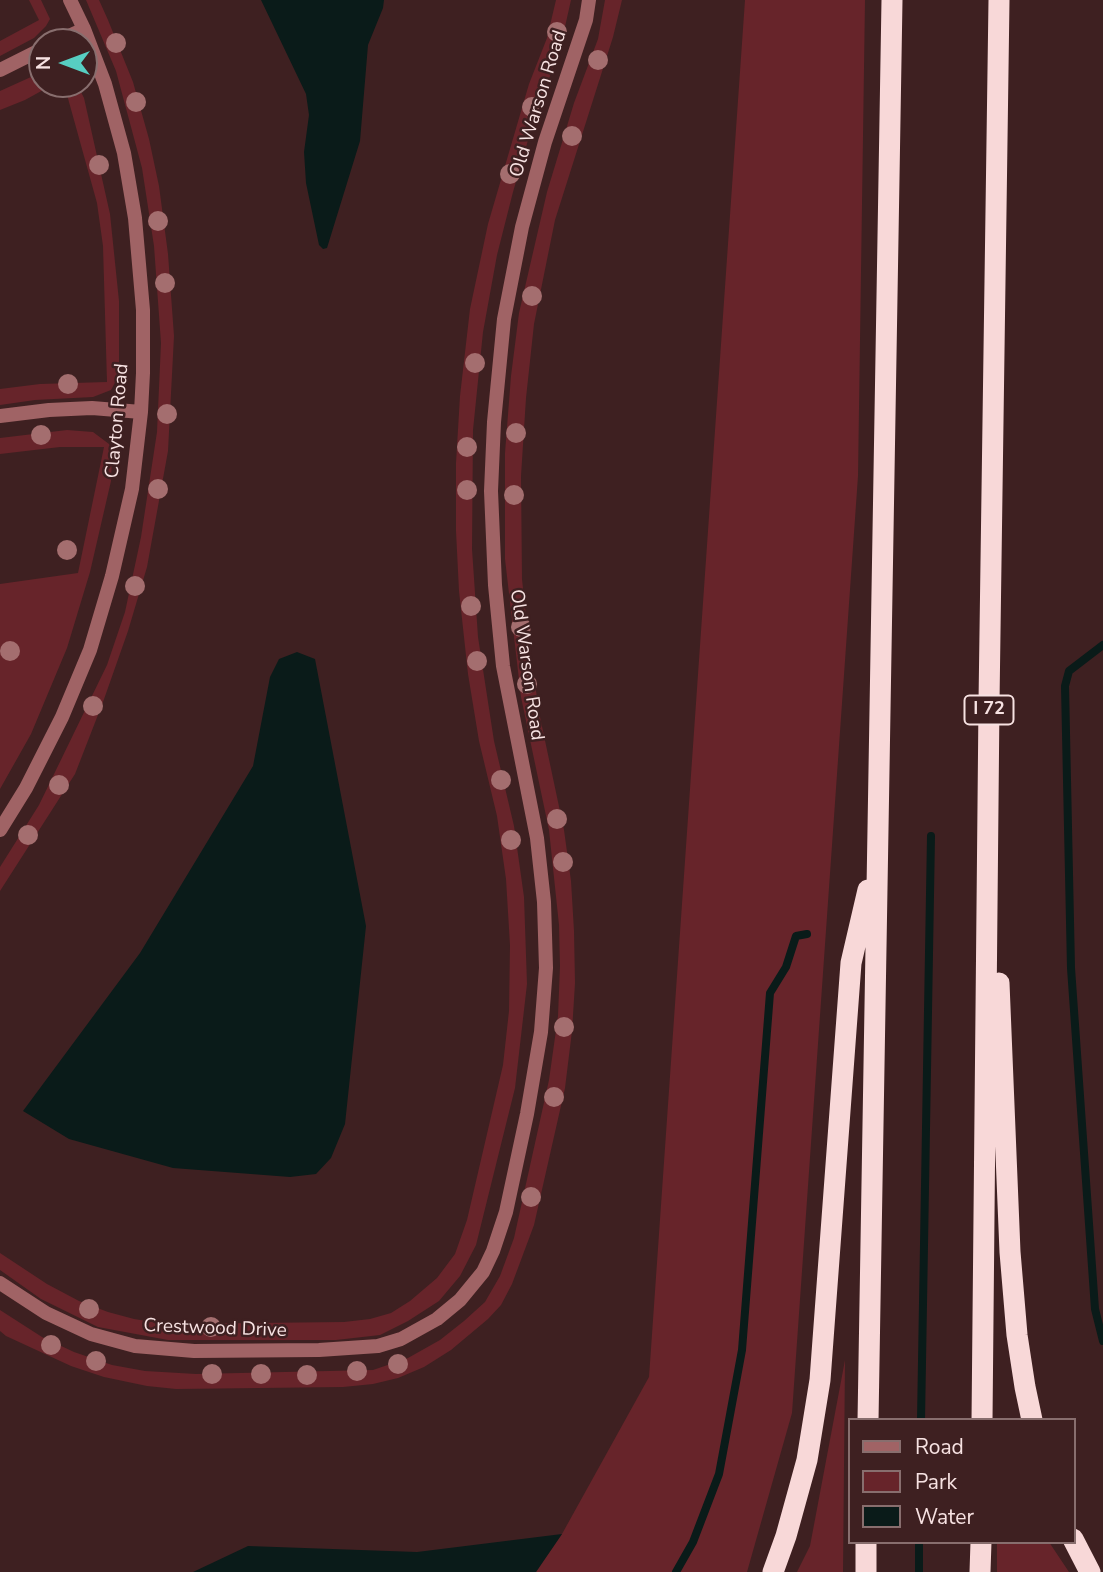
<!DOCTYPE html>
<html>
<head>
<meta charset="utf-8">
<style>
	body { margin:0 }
	#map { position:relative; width:1103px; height:1572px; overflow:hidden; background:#3e2021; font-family:"Nunito Sans",sans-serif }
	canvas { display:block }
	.legend { position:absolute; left:848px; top:1418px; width:228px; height:126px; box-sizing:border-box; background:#3e2021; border:2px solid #886e6e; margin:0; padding:9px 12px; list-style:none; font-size:21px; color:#f7e2e2 }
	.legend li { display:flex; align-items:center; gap:14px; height:35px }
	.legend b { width:35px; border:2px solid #886e6e }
	.north { position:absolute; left:28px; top:28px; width:70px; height:70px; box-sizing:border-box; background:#3e2021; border:2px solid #886e6e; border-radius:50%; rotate:270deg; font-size:19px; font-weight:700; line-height:28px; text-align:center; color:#f7e2e2 }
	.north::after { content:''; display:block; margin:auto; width:24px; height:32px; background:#57cec2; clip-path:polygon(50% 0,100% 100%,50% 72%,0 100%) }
</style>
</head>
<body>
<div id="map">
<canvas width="1103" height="1572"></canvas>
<ul class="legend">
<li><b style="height:9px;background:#a06365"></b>Road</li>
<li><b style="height:19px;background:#67242a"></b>Park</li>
<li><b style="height:19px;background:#0a1b19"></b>Water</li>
</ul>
<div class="north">N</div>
</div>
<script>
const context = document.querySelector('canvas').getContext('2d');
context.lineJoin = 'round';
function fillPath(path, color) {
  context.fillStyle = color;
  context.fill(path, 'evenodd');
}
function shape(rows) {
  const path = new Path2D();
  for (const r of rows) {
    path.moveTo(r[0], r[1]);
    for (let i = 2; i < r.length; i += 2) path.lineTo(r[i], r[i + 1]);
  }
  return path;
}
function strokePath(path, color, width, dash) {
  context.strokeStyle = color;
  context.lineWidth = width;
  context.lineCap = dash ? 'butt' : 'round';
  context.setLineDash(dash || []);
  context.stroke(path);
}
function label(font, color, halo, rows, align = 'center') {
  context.font = font + ' "Nunito Sans",sans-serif';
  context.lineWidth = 5;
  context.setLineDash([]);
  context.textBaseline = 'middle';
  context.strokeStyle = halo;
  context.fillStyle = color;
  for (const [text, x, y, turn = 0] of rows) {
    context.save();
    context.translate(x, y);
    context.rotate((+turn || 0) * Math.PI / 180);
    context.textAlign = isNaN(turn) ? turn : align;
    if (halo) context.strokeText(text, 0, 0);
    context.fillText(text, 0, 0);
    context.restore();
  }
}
const green = shape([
	[29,0,41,0,50,19,46,26,34,38,0,56,0,41,39,20],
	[86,0,99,0,108,20,133,82,149,139,159,186,168,254,174,336,168,451,147,567,128,631,103,702,75,774,0,891,0,867,39,805,107,665,125,612,141,537,157,432,161,343,154,246,142,168,116,71],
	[556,0,571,0,560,49,535,116,513,192,497,255,483,332,473,430,472,549,478,637,494,741,514,826,524,897,527,984,515,1088,476,1245,460,1276,439,1301,408,1321,380,1335,336,1340,168,1340,98,1327,41,1299,0,1270,0,1253,47,1284,79,1301,108,1312,134,1319,165,1324,344,1322,370,1319,391,1313,410,1301,437,1278,455,1254,467,1220,503,1065,509,1011,510,945,506,879,497,816,479,741,468,674,459,591,456,531,456,463,460,396,470,309,488,224,529,84,547,38],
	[605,0,622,0,613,37,555,220,534,324,526,398,521,476,522,579,529,645,540,717,564,830,571,881,574,931,575,983,572,1031,565,1088,534,1225,512,1284,501,1305,488,1319,451,1350,424,1367,398,1378,373,1384,343,1387,176,1389,147,1386,104,1377,71,1366,6,1336,0,1331,0,1310,42,1337,74,1352,112,1365,145,1371,196,1374,373,1370,408,1358,440,1340,464,1321,485,1302,500,1276,514,1238,549,1080,558,1016,560,966,559,925,549,830,521,697,505,559,505,453,511,376,519,313,547,192,574,103,598,39],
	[745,0,865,0,858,476,792,1413,747,1572,536,1572,562,1534,649,1377],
	[42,72,42,84,54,84,25,100,0,110,0,91],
	[64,84,77,84,84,98,110,214,119,301,119,375,111,390,93,397,35,400,0,405,0,389,40,384,107,382,103,246,97,203],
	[67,430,93,432,109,444,112,456,111,481,90,572,67,648,31,734,0,789,0,584,78,573,104,447,60,447,0,454,0,438],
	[845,1360,843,1572,797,1572,810,1546],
	[997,1542,1049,1542,1069,1572,997,1572]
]);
const water = shape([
	[261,0,384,0,383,8,368,45,360,141,327,248,323,249,319,245,306,183,304,152,309,115,306,94],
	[297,652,315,659,366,926,345,1124,331,1158,316,1174,290,1177,173,1168,69,1139,23,1111,140,953,253,766,270,677,279,659],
	[562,1534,536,1572,193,1572,248,1546,417,1552]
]);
const stream = shape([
	[1103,645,1069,671,1065,686,1071,968,1095,1309,1103,1341],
	[921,1420,931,836],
	[676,1572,693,1542,719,1474,742,1350,770,993,786,967,796,936,807,934],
	[919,1572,919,1542]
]);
const minor = shape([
	[56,42,84,29],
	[0,70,42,49],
	[0,416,49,410,92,408,141,412],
	[0,830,26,788,62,717,90,650,112,576,132,489,141,412,143,373,143,310,135,218,124,153,105,84,84,29,70,0],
	[0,1283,46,1313,91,1334,135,1346,194,1351,319,1350,378,1346,401,1339,437,1319,460,1300,483,1272,493,1251,506,1212,527,1114,541,1032,546,968,544,902,537,838,503,666,495,585,491,491,494,422,504,319,522,227,545,142,586,20,589,0]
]);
const motorway = shape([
	[999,983,1010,1252,1017,1335,1025,1387,1032,1420],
	[868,1420,892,0],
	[982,1420,989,702,999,0],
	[1073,1539,1090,1572],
	[773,1572,786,1536,807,1460,820,1380,851,963,868,890],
	[866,1572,866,1542],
	[980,1572,981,1542]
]);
const trees = [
	[557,32],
	[116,43],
	[598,60],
	[136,102],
	[532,107],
	[572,136],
	[99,165],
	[510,174],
	[158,221],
	[165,283],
	[532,296],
	[475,363],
	[68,384],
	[167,414],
	[516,433],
	[41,435],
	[467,447],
	[158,489],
	[467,490],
	[514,495],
	[67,550],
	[135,586],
	[471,606],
	[521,627],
	[10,651],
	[477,661],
	[527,684],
	[93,706],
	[501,780],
	[59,785],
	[557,819],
	[28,835],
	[511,840],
	[563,862],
	[564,1027],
	[554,1097],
	[531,1197],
	[89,1309],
	[211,1327],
	[51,1345],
	[96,1361],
	[398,1364],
	[357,1371],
	[212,1374],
	[261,1374],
	[307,1375]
];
const shields = [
	[989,710,49]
];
const shieldNames = [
	["I 72",989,710]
];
const streetNames = [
	["Old Warson Road",539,104,-73],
	["Clayton Road",118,421,-85],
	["Old Warson Road",526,665,82],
	["Crestwood Drive",215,1329,2]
];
fillPath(green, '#67242a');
fillPath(water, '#0a1b19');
strokePath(stream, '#0a1b19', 8);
strokePath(minor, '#a06365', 14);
strokePath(motorway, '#f8d8d8', 21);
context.fillStyle = '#a46e6f';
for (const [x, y] of trees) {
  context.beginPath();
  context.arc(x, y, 10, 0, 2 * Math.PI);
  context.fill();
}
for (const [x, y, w] of shields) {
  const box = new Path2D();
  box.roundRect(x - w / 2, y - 14.5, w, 29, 5);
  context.fillStyle = '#3e2021';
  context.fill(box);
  strokePath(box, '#f7e2e2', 2);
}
label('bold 18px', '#f7e2e2', null, shieldNames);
label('19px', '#f7e2e2', '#3e2021', streetNames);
</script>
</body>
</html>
